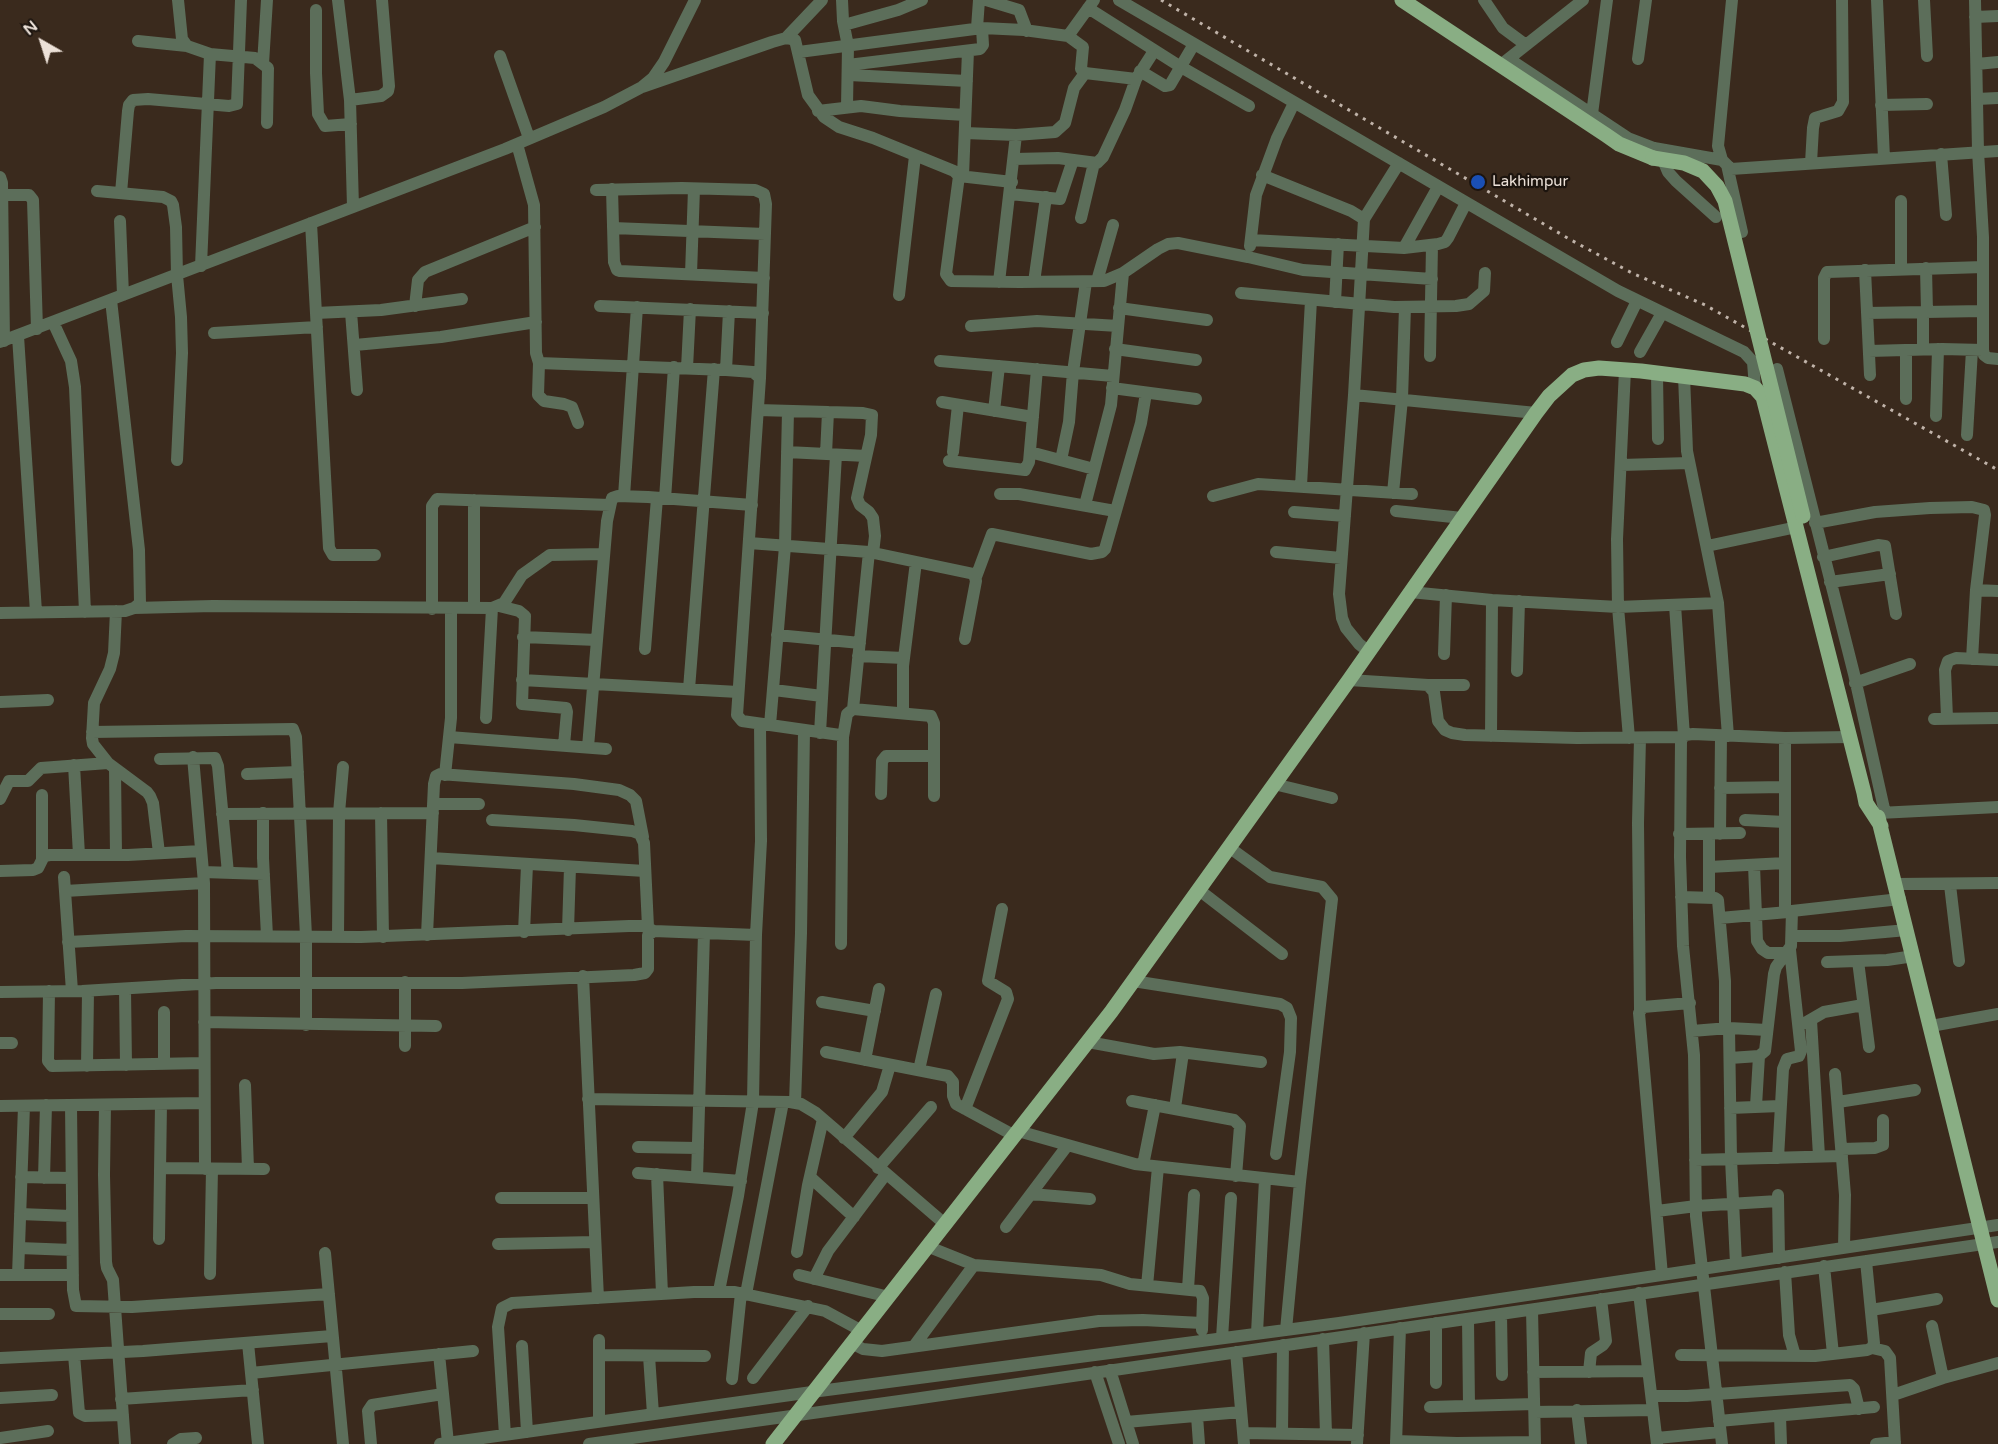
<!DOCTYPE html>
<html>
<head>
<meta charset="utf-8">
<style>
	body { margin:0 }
	#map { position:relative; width:1998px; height:1444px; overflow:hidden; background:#3a2a1d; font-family:"Varela Round",sans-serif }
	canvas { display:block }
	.north { position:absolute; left:12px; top:12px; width:60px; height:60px; -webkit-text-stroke:4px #1c140e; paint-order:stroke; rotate:321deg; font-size:16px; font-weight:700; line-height:24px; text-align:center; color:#ece1d8 }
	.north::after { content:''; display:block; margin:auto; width:21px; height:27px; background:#ece1d8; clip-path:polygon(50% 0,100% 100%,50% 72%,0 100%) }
</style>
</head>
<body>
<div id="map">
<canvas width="1998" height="1444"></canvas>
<div class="north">N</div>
</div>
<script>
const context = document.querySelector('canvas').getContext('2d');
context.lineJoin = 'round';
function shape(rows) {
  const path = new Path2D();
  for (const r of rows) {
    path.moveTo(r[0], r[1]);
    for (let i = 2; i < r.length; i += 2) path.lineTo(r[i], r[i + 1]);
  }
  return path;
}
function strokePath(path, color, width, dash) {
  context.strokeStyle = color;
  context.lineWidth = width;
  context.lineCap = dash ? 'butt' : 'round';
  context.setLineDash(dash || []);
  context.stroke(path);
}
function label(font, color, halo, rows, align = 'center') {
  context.font = font + ' "Varela Round",sans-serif';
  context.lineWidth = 4.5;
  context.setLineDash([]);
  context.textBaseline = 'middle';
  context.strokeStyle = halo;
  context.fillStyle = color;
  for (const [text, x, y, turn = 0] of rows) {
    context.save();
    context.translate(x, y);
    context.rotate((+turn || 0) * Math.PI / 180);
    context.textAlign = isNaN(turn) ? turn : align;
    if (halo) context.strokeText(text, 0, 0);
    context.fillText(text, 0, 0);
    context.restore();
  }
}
const minor = shape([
	[178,0,182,39,187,46,210,54,255,58,268,68,267,123],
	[338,0,350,100],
	[842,0,843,21,848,46,847,107],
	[986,0,1019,10,1027,31],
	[1119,0,1618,291,1744,352,1753,362,1755,388],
	[1484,0,1503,28,1526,45],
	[1732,0,1718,146,1722,160,1731,169,1998,151],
	[1877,0,1884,158],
	[1924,0,1927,56],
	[1975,0,1978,151,1983,237,1983,350,1984,355,1988,358,1998,359],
	[1088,8,1181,67,1249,106],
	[316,10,316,73,318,114,325,126,351,124],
	[1975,17,1998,16],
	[844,25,898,10,922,0],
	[977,28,979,0],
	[1068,36,1083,47,1081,69,1085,73,1136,79],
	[786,38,822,0],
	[138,41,187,46],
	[799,52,982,28,1024,30,1068,36,1094,0],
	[500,56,529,138],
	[1509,59,1628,138,1654,148,1722,160],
	[1638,59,1646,0],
	[263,64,267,0],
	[1502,64,1583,0],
	[1977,64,1998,62],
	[848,65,980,49,983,45,982,28],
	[1140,71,1165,86,1170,85,1194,44],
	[849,75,967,81],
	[642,87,772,42,786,38,795,40,808,95,824,117,839,127,873,138,954,171,959,176,946,274,951,281,1020,282,1104,281,1123,273,1158,249,1168,244,1178,243,1248,257,1303,270,1432,279],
	[1977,99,1998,98],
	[1881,105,1927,104],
	[818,111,861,106,900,111,965,115],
	[1592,114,1607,0],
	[965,133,1016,135,1055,132,1065,123,1074,88,1085,73],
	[517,144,534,205,536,353,539,363,726,370,753,372,760,378,737,715,742,721,840,735,843,737,841,944],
	[1660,153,1668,172,1676,181,1716,217],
	[1941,154,1946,215],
	[1014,159,1058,158,1097,163,1103,157,1125,110,1136,79,1154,51],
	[1811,163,1813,128,1815,118,1838,111,1843,102,1842,0],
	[1727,165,1742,232],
	[1262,175,1351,211,1364,219,1354,395,1339,594,1342,618,1346,628,1359,644,1369,652],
	[959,176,1012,182],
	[963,176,968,51],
	[0,177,2,183,4,341],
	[612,189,614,262,617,270,620,271,764,278],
	[596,190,682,188,755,190,764,194,766,204,760,378],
	[97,191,163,197,171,201,173,205,176,227,177,275,181,317,182,353,177,460],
	[121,193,128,111,129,105,133,100,148,99,229,106,237,104,241,0],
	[1010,194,1060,199,1073,160],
	[2,195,29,195,33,200,37,329],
	[1901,201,1901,269],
	[353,207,350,100,381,96,388,91,389,86,382,0],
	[1081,218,1094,163],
	[1364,219,1399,163],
	[120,221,123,295],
	[311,223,329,548,333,555,375,555],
	[613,228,765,234],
	[1251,240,1404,248,1438,244,1445,242,1448,238,1466,203],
	[1250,246,1256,195,1277,138,1294,103],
	[1404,248,1438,187],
	[201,266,210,54],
	[1926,268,1927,312],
	[1865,270,1870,375],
	[691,274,694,189],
	[1097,281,1113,225],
	[999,282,1016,135],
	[1034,282,1046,197],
	[1241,293,1394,307,1456,306,1469,304,1484,291,1485,273],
	[899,295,915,156],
	[1335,302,1338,244],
	[415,306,418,280,425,272,535,227],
	[600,306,763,313],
	[1119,308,1207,320],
	[351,312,357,390],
	[1923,312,1923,349],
	[316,313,381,310,462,299],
	[1867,313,1983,311],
	[53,322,71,361,75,387,85,612],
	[971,326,1037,321,1118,326],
	[214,333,317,327],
	[18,336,36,612],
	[1824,339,1824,278,1827,272,1983,267],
	[0,342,505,149,604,107,642,87,653,78,664,62,695,0],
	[1617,342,1637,301],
	[355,345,441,337,536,322],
	[1115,349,1196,360],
	[1906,350,1906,399],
	[1869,351,1942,349,1983,350],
	[1640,352,1662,313],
	[1430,356,1432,245],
	[940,361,1113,376],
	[539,363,538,395,544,401,564,404,572,407,578,423],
	[687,368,690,309],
	[1777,369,1854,674,1885,813],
	[726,370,729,311],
	[1625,370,1617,539,1618,607,1629,738],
	[1657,374,1658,439],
	[1684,376,1687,451,1718,603,1728,736],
	[1112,388,1196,399],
	[1354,395,1536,413],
	[942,402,1033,417],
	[758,410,863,413,872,415,871,435,857,498,860,505,869,512,873,518,875,536,873,553],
	[994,411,999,366],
	[1936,416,1938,349],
	[1967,435,1972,350],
	[787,452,866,456],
	[953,452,958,405],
	[1030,452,1094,469],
	[826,454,828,412],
	[1061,460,1069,422,1073,372,1086,282],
	[949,461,1025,470,1029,462,1037,369],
	[1621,465,1689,463],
	[1301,486,1311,300],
	[1393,493,1402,399,1405,307],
	[1000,494,1019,494,1115,511],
	[624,496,637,307],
	[1213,496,1258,484,1412,494],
	[665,499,674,367],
	[1085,505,1111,405,1123,273],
	[1396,511,1462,518],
	[1294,512,1345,516],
	[1815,523,1875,512,1930,508,1972,507,1984,510,1985,515,1976,590,1972,659],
	[749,543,869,552,974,574,976,581,965,639],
	[1707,546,1797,527],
	[1276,552,1341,558],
	[1823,557,1878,545,1885,546,1896,614],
	[976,577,992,534,1091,554,1102,552,1105,549,1141,423,1146,393],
	[1830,582,1890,574],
	[1976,590,1998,591],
	[1410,592,1492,600,1618,607,1718,603],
	[1675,605,1684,736],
	[499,606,519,611,525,616,522,704,566,708,567,712,564,745],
	[134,608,213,606,492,608,504,603,522,575,550,555,604,554],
	[474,608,474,500],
	[432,609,432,506,437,499,610,505],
	[116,611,114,653,110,669,94,703,92,738,93,744,108,763,147,792,150,796,153,803,159,853],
	[0,613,125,611,134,608,140,603,139,550,111,300],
	[777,635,860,643],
	[523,637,597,640],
	[645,649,657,498],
	[1444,654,1446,595],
	[858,656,904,658],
	[1517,671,1519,601],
	[522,680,738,692],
	[1349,680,1428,685,1434,692,1438,721,1445,730,1452,733,1465,735,1577,738,1682,737],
	[1855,683,1910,664],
	[1428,685,1464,685],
	[689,689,714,369],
	[774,690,822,696],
	[0,702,48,700],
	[853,709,869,552],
	[903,713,903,666,916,562],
	[486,718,492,608],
	[1947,718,1945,670,1948,661,1956,658,1998,660],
	[1934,719,1998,718],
	[770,725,785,546,788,411],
	[92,732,293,729,296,737,306,936,306,1025],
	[820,733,836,455],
	[1491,736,1492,600],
	[449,737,606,749],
	[843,737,847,714,853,709,931,716,934,723,934,796],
	[1640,738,1638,823,1640,1010],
	[1785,738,1785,908,1787,911,1792,911],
	[588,747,607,521,612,498,618,496,648,497,752,505],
	[193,757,204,883,205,1169],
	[160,759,215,758,218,766,228,873],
	[74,765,79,855],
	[115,769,116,855],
	[247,774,298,772],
	[445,775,451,718,451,609],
	[1274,784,1332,798],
	[1720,788,1785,787],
	[881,794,882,761,886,756,934,756],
	[0,799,9,781,28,781,41,768,108,763],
	[433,804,479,804],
	[263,813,263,858,267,936],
	[381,813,383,937],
	[1879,813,1998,807],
	[222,814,433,813],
	[492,820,574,825,632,831,640,834,644,843,648,927],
	[1745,820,1785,822],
	[1679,834,1740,833],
	[1709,834,1709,898],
	[1720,834,1721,736],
	[1230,848,1270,877,1322,887,1332,899,1300,1182,1286,1330],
	[431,858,645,871],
	[42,859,42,795],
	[1754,865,1757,941,1762,949,1768,953,1787,953],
	[1709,867,1785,863],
	[0,871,33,870,38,868,44,856,50,855,128,855,201,851],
	[203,872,264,874],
	[64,877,72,991],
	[1896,884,1998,883],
	[1950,885,1959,961],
	[1199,890,1282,954],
	[65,891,204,883],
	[1681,897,1715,898,1718,900,1725,981,1725,1029],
	[1720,918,1788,912],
	[568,930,570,867],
	[524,932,527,865],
	[427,935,434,784,436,776,440,774,574,784,619,790,630,795,636,801,643,837],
	[1792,936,1840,936,1907,930],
	[338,937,339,813,343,767],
	[68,942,186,936,361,937,629,926,644,926,654,931],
	[1858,961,1869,1047],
	[1827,962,1887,960,1914,956],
	[583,976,598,1298],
	[1133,981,1280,1004,1287,1008,1291,1018,1290,1052,1276,1154],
	[125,989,126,1065],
	[49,991,48,1061,52,1066,204,1063],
	[0,992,82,991,216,983,462,983,634,975,645,973,648,969,648,935,654,931,756,935],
	[822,1002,875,1011],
	[164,1012,164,1064],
	[1811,1020,1819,1156],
	[204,1022,436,1026],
	[1805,1023,1824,1012,1863,1005],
	[1931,1026,1998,1014],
	[1729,1028,1731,1159,1736,1264],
	[1692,1031,1729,1028,1767,1030],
	[1088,1042,1154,1054,1180,1052,1261,1062],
	[0,1043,12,1043],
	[405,1046,405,982],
	[826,1052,948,1076,953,1082,953,1096,956,1104,1015,1136],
	[1730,1058,1759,1056,1765,1051,1774,974,1776,967,1791,946,1792,911,1900,899],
	[865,1060,879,989],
	[87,1066,88,991],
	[919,1070,936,994],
	[1835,1074,1845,1195,1844,1248],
	[245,1085,248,1169],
	[588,1099,790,1102,801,1104,816,1113,946,1225],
	[1132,1101,1234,1120,1240,1126,1236,1176],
	[1838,1102,1915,1090],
	[795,1103,801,933,804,731],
	[71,1105,73,1290,76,1306,132,1307,329,1294],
	[105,1105,104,1175,106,1262,107,1268,113,1280,125,1444],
	[0,1106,204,1103],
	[1756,1106,1759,1056],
	[1175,1108,1183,1053],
	[1730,1108,1780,1106],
	[965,1109,1008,999,1006,992,988,981,1002,909],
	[1018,1131,1135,1164,1300,1182],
	[844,1138,882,1092,890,1065],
	[638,1147,698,1148],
	[1842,1149,1875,1148,1883,1145,1883,1120],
	[1778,1158,1783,1069,1787,1059,1799,1056,1801,1051,1790,950],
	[1695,1160,1842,1156],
	[1143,1165,1155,1105],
	[160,1168,264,1169],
	[878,1168,931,1107],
	[638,1173,741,1181],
	[657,1174,662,1294],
	[21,1177,70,1178],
	[697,1177,704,933],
	[810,1177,854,1217],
	[44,1178,46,1105],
	[1031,1194,1090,1199],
	[1778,1195,1779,1258],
	[501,1198,593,1198],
	[1657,1211,1696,1206,1778,1201],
	[20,1214,71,1216],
	[1006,1227,1067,1146],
	[159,1239,161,1104],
	[498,1244,595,1242],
	[929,1247,974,1265,1101,1275,1130,1284,1200,1291,1203,1298,1202,1330],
	[19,1248,72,1250],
	[797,1252,808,1185,823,1119],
	[325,1253,343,1444],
	[1824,1266,1833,1354],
	[1785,1272,1789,1335,1795,1356],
	[210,1274,212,1169],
	[0,1275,73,1275],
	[18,1275,24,1106],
	[799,1275,889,1297],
	[1662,1275,1639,1013,1643,1007,1690,1003],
	[814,1279,828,1251,886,1174],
	[1147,1286,1158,1167],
	[1188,1289,1194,1195],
	[719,1291,738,1196,753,1102,756,935,761,841,760,724],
	[1639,1293,1657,1444],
	[746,1294,783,1102],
	[1532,1310,1535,1444],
	[1871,1310,1937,1299],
	[0,1314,49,1314],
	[1501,1314,1502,1375],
	[1468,1319,1469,1406],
	[1932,1326,1943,1378],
	[1257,1333,1265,1179],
	[1222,1338,1231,1198],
	[1323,1339,1326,1434],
	[248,1343,258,1444],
	[851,1343,863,1349,882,1351,1099,1321,1143,1320,1202,1323],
	[522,1346,527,1432],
	[914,1346,974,1265],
	[1872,1348,1885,1351,1890,1358,1895,1444],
	[1236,1352,1244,1444],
	[439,1354,448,1443],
	[74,1355,79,1413,85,1416,123,1415],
	[599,1355,705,1356],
	[1681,1355,1815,1356,1867,1350,1872,1348,1874,1343,1866,1261],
	[649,1356,653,1414],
	[0,1358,143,1351,332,1336],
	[1110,1370,1133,1444],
	[1095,1372,1119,1444],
	[1533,1372,1648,1371],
	[1589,1372,1591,1353,1603,1345,1606,1341,1601,1299],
	[251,1373,473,1351],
	[753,1378,808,1306],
	[732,1379,741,1293],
	[1436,1383,1436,1323],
	[1893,1395,1943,1378,1998,1363],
	[1652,1396,1687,1396,1850,1385,1854,1389,1859,1409],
	[0,1398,52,1395],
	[121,1399,253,1390],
	[1430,1407,1534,1404],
	[1577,1410,1581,1444],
	[1535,1412,1653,1410],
	[1197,1416,1199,1444],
	[1780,1416,1781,1444],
	[1719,1421,1874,1407],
	[599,1422,599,1340],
	[1126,1422,1241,1412],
	[1243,1433,1358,1435],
	[1282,1433,1283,1345],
	[505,1435,498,1327,502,1308,512,1303,694,1292,735,1292,825,1311,862,1331],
	[0,1438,48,1431],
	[1657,1438,1720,1432],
	[1396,1441,1457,1443,1535,1442],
	[173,1444,181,1439,196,1438],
	[371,1444,368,1411,372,1405,443,1394],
	[440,1444,812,1392,1339,1323,1998,1225],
	[589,1444,914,1399,1998,1242],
	[1357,1444,1364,1333],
	[1396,1444,1400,1328],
	[1722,1444,1696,1216,1694,1055,1683,946,1680,857,1681,740,1685,735,1693,734,1785,738,1850,737],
	[1876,1444,1895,1442]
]);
const major = shape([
	[1402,0,1606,135,1619,144,1653,158],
	[1878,817,1998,1300],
	[773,1444,1111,1012,1349,680,1536,413,1549,396,1572,375,1584,370,1599,368,1641,371,1745,384,1755,388,1763,397,1864,793,1866,803,1881,826]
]);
const rail = shape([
	[1161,0,1571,240,1632,273,1705,305,1998,470]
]);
const majorBridge = shape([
	[1653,158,1684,163,1703,171,1717,186,1725,201,1803,516]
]);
const markers = [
	[1478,182,8,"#1a4fb4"]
];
const poiNames = [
	["Lakhimpur",1492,182]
];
strokePath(minor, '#5c6e5a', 12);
strokePath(major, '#89ae84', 15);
strokePath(rail, '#c0b3a9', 3, [3, 6]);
strokePath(majorBridge, '#89ae84', 15);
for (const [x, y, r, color] of markers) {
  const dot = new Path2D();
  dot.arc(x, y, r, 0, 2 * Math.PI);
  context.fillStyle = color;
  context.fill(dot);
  strokePath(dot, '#1c140e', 2);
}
label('15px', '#ece1d8', '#1c140e', poiNames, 'left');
</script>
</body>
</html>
